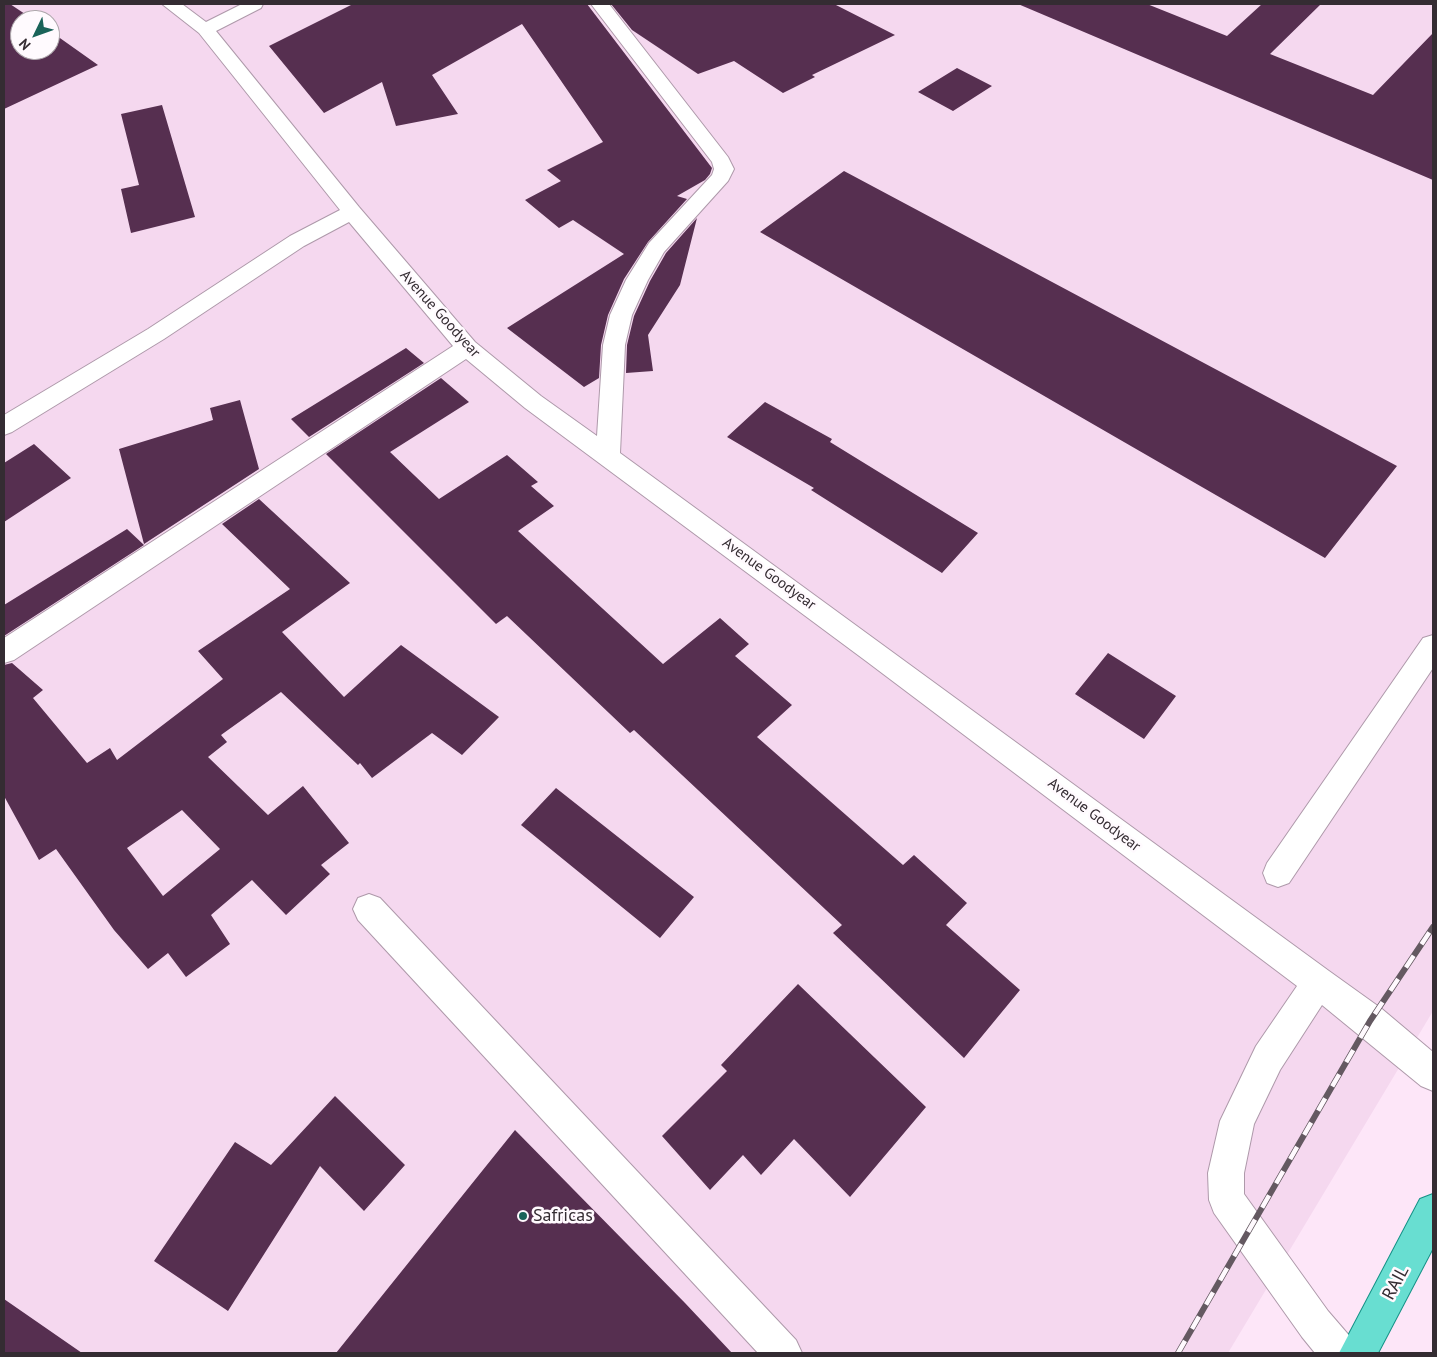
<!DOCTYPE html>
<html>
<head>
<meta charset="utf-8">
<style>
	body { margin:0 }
	#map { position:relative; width:1437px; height:1357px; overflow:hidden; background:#fde6f8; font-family:"PT Sans",sans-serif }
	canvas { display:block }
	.frame { position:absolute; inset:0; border:5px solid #342c32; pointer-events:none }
	.north { position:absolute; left:10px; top:10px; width:50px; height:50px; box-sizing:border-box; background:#fffafe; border:1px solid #aea8ac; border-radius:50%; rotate:228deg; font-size:14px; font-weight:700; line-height:20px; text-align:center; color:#342c32 }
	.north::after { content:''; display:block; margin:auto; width:18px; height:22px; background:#1a6359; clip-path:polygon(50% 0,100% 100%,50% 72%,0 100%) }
</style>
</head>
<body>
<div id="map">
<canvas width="1437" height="1357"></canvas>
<div class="frame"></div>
<div class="north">N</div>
</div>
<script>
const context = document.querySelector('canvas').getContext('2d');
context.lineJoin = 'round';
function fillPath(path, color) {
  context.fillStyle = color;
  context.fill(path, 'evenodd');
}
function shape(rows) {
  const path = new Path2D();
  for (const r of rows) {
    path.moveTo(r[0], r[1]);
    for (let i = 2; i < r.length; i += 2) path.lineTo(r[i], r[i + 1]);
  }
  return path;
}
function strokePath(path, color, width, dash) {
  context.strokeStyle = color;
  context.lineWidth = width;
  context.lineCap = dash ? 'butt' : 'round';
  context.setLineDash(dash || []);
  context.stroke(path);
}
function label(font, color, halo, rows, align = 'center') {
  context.font = font + ' "PT Sans",sans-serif';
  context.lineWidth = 5;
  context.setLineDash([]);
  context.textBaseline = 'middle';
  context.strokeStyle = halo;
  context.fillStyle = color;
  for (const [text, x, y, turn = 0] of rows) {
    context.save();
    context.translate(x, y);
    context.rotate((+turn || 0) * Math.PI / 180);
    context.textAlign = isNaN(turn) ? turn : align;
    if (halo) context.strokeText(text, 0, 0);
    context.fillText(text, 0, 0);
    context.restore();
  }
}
const built = shape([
	[4,4,1433,4,1433,1011,1228,1353,4,1353],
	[20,20,50,20,50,50,20,50]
]);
const building = shape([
	[4,4,10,4,34,20,20,20,20,50,50,50,50,31,98,65,4,109],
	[353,4,587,4,712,168,710,174,705,180,677,196,687,199,648,242,624,279,608,315,601,345,599,378,584,387,507,328,624,254,573,220,559,228,525,200,561,181,547,170,603,142,522,24,432,75,458,114,396,126,382,82,324,113,269,46],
	[611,4,834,4,895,35,812,75,815,77,783,93,734,61,698,74,632,30],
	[1018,4,1147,4,1227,36,1262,4,1321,4,1270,54,1373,95,1433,33,1433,180],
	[957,68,992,86,953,111,918,92],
	[162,105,195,217,131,233,121,189,139,185,121,114],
	[844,171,1397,466,1325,558,760,232],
	[697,218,680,285,648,335,653,371,626,373,627,345,634,316,650,281,666,253],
	[406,348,424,363,309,437,291,419],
	[441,378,469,402,390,452,439,499,507,455,538,482,531,486,554,506,518,531,663,664,720,618,749,644,735,656,792,705,757,737,903,865,914,855,967,903,946,925,1020,990,964,1058,833,933,842,925,634,730,630,733,507,616,496,624,326,454],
	[240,400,259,469,144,544,119,449,213,420,210,408],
	[765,402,832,439,830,442,978,533,942,573,811,490,814,488,727,437],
	[34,444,71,478,4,522,4,463],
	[259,499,350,583,282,632,344,697,401,645,499,717,462,755,432,733,372,778,360,763,358,765,281,692,221,735,227,742,208,757,268,815,303,786,349,843,321,865,330,874,286,915,252,880,211,915,230,944,186,977,168,953,148,969,114,930,56,849,39,860,4,796,4,665,12,663,43,690,33,698,87,763,110,748,117,760,223,679,198,651,290,589,222,524],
	[182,810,220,849,163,896,127,848],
	[127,529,144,545,4,636,4,605],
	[1108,653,1176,696,1144,739,1075,694],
	[556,788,694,897,660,938,521,825],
	[798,984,926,1107,850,1197,794,1139,761,1175,743,1155,710,1190,662,1136,727,1071,721,1065],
	[335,1096,405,1165,364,1211,320,1166,228,1311,154,1261,235,1142,271,1165],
	[515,1130,685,1303,732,1353,336,1353],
	[4,1299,82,1353,4,1353]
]);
const minor = shape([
	[162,4,182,4,206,22,242,4,263,4,261,8,216,31,359,207,475,342,541,396,597,436,603,345,610,315,626,280,649,243,712,175,714,169,712,162,591,4,609,4,728,157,734,169,728,181,664,252,648,280,632,315,625,345,620,453,1329,971,1382,1009,1433,1052,1433,1091,1421,1086,1322,1005,1280,1070,1254,1124,1244,1173,1244,1194,1328,1311,1353,1340,1359,1353,1315,1353,1302,1337,1214,1213,1209,1200,1208,1173,1220,1121,1256,1046,1297,986,866,661,525,408,466,359,14,660,4,663,4,638,453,346,349,222,304,246,164,339,12,432,4,435,4,415,148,329,290,236,340,210,199,33,162,4],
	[1433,635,1433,668,1289,883,1278,887,1267,883,1263,873,1267,863,1423,638,1433,635],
	[369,894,380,898,796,1340,802,1353,758,1353,358,920,353,909,358,898,369,894]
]);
const major = shape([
	[1433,1194,1433,1248,1378,1353,1339,1353,1420,1199,1433,1194]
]);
const rail = shape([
	[1178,1353,1370,1021,1433,927]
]);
const markers = [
	[523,1216,5,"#1a6359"]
];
const streetNames = [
	["Avenue Goodyear",440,314,48],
	["Avenue Goodyear",769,574,36],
	["Avenue Goodyear",1094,815,37]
];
const nearPoinames = [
	["Safricas",533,1216]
];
const nearStreetnames = [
	["RAIL",1396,1283,-62]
];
fillPath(built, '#f5d8ef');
fillPath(building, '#562f50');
strokePath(minor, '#ae99aa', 2);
strokePath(major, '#149186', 2);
fillPath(minor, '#fff');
fillPath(major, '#68ded1');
strokePath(rail, '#645961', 6);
strokePath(rail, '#fffafe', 4.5, [14]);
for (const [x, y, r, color] of markers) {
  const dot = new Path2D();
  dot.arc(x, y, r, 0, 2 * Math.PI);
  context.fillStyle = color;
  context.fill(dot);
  strokePath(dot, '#fffafe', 2);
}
label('15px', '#342c32', '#fffafe', streetNames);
label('18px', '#342c32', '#fffafe', nearPoinames, 'left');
label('18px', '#342c32', '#fffafe', nearStreetnames);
</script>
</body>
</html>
